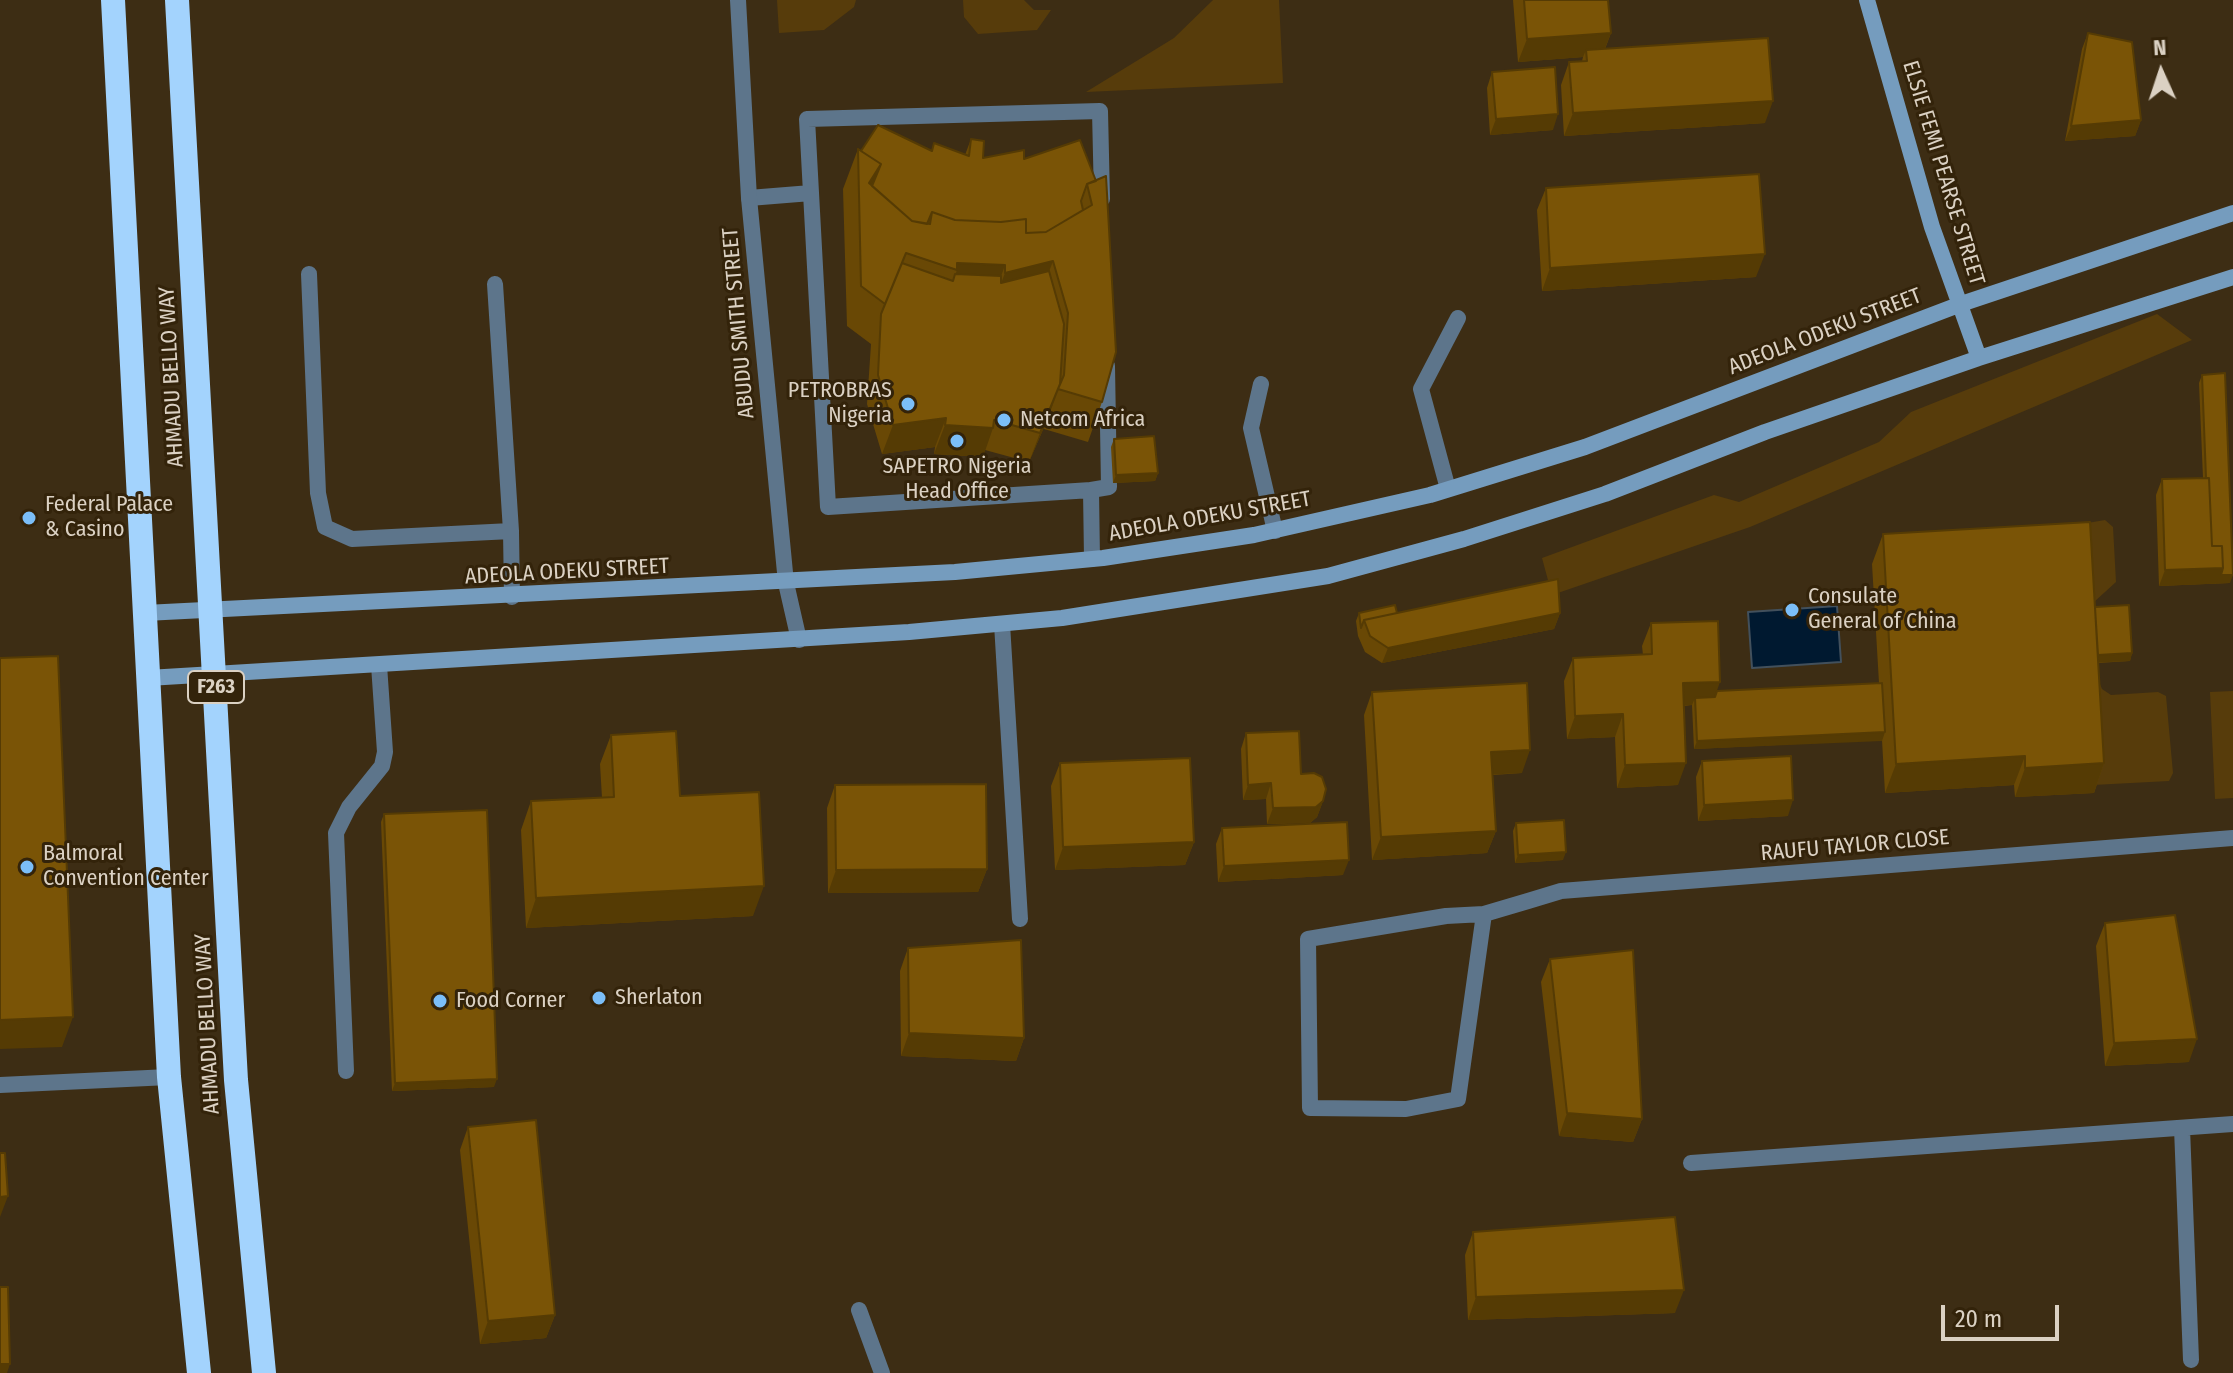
<!DOCTYPE html>
<html>
<head>
<meta charset="utf-8">
<style>
	body { margin:0 }
	#map { position:relative; width:2233px; height:1373px; overflow:hidden; background:#3d2d14; font-family:"Fira Sans Condensed",sans-serif }
	canvas { display:block }
	.north { position:absolute; left:2121px; top:32px; width:80px; height:80px; -webkit-text-stroke:6px #33230a; paint-order:stroke; rotate:357deg; font-size:22px; font-weight:700; line-height:32px; text-align:center; color:#dbd1c3 }
	.north::after { content:''; display:block; margin:auto; width:28px; height:36px; background:#dbd1c3; clip-path:polygon(50% 0,100% 100%,50% 72%,0 100%) }
	.scale { position:absolute; left:1941px; top:1305px; width:118px; height:36px; box-sizing:border-box; border:4px solid #dbd1c3; border-top:0; padding-left:10px; font-size:24px; line-height:28px; white-space:nowrap; color:#dbd1c3; -webkit-text-stroke:6px #33230a; paint-order:stroke }
</style>
</head>
<body>
<div id="map">
<canvas width="2233" height="1373"></canvas>
<div class="north">N</div>
<div class="scale">20 m</div>
</div>
<script>
const context = document.querySelector('canvas').getContext('2d');
context.lineJoin = 'round';
function fillPath(path, color) {
  context.fillStyle = color;
  context.fill(path, 'evenodd');
}
function shape(rows) {
  const path = new Path2D();
  for (const r of rows) {
    path.moveTo(r[0], r[1]);
    for (let i = 2; i < r.length; i += 2) path.lineTo(r[i], r[i + 1]);
  }
  return path;
}
function strokePath(path, color, width, dash) {
  context.strokeStyle = color;
  context.lineWidth = width;
  context.lineCap = dash ? 'butt' : 'round';
  context.setLineDash(dash || []);
  context.stroke(path);
}
function label(font, color, halo, rows, align = 'center') {
  context.font = font + ' "Fira Sans Condensed",sans-serif';
  context.lineWidth = 6;
  context.setLineDash([]);
  context.textBaseline = 'middle';
  context.strokeStyle = halo;
  context.fillStyle = color;
  for (const [text, x, y, turn = 0] of rows) {
    context.save();
    context.translate(x, y);
    context.rotate((+turn || 0) * Math.PI / 180);
    context.textAlign = isNaN(turn) ? turn : align;
    if (halo) context.strokeText(text, 0, 0);
    context.fillText(text, 0, 0);
    context.restore();
  }
}
const green = shape([
	[777,0,856,0,854,7,824,30,779,33],
	[963,0,1024,0,1034,10,1051,10,1037,30,978,34,964,17],
	[1213,0,1279,0,1283,83,1086,92,1174,38],
	[2157,314,2192,340,1750,527,1552,595,1542,558,1714,495,1739,502,1879,442,1911,412],
	[2105,520,2113,527,2116,582,2094,602,1999,538],
	[2097,677,2102,689,2111,695,2158,692,2166,696,2173,773,2169,781,2093,785],
	[2233,691,2233,798,2215,799,2210,692]
]);
const water = shape([
	[1837,606,1841,662,1752,668,1748,612,1837,606]
]);
const lane = shape([
	[749,198,811,193],
	[309,274,318,493,325,527,352,539,511,531,512,597],
	[495,284,511,531],
	[1261,384,1251,428,1275,531],
	[1448,489,1421,389,1458,318],
	[1091,490,1109,487,1107,366],
	[1092,559,1091,490,828,507,807,119,1100,111,1102,199],
	[1002,624,1020,919],
	[1484,914,1446,916,1308,939,1310,1108,1406,1109,1458,1099,1484,914,1528,901,1561,891,2233,838],
	[346,1071,336,833,349,807,382,766,385,752,379,665],
	[0,1085,169,1077],
	[2182,1128,2191,1360],
	[1691,1163,2233,1124]
]);
const street = shape([
	[738,0,749,198,786,583,799,640],
	[859,1310,882,1373]
]);
const secondary = shape([
	[1867,0,1932,227,1979,358],
	[145,613,955,572,1103,558,1254,535,1430,495,1585,447,1961,304,2233,213],
	[148,678,909,632,1062,618,1328,576,1464,539,1605,494,1765,432,1979,358,2233,277]
]);
const highway = shape([
	[113,0,169,1077,199,1373],
	[177,0,236,1080,264,1373]
]);
const wall = shape([
	[1513,0,1608,0,1611,33,1605,49,1765,123,1564,136,1561,85,1569,62,1582,61,1583,57,1518,62],
	[2088,33,2141,120,2135,136,2065,141,2082,49],
	[1492,72,1553,130,1490,135,1487,88],
	[971,139,983,158,1024,159,1096,181,1102,402,1088,442,1044,429,1045,425,1029,462,985,450,983,457,934,454,935,447,882,454,867,404,871,344,847,326,843,189,858,149,861,151,932,150,965,155],
	[1546,188,1756,277,1542,291,1537,210],
	[2202,375,2230,583,2159,586,2156,495,2162,479,2203,478,2199,383],
	[1114,439,1158,473,1155,481,1113,483,1111,447],
	[1883,534,2095,607,2132,653,2130,661,2098,663,2104,763,2094,793,2015,797,2014,785,1885,793,1882,740,1694,749,1692,705,1684,706,1678,785,1617,788,1615,737,1567,739,1564,681,1573,658,1643,655,1642,646,1651,623,1717,691,1879,683,1872,564],
	[1359,613,1560,613,1554,629,1382,663,1365,652,1358,636,1356,621],
	[1372,692,1522,773,1493,775,1496,831,1487,853,1372,860,1364,715],
	[1246,733,1301,774,1323,801,1317,817,1310,823,1267,824,1266,799,1243,800,1241,749],
	[611,735,680,796,753,916,526,928,521,830,531,801,602,798,600,764],
	[1702,761,1788,816,1698,821,1696,777],
	[1060,763,1194,842,1185,865,1055,870,1051,786],
	[835,785,987,869,978,892,828,893,827,808],
	[384,814,494,1087,392,1091,381,822],
	[1516,823,1563,860,1515,863,1513,831],
	[1222,828,1343,875,1218,882,1216,844],
	[2105,923,2189,1062,2105,1066,2096,946],
	[908,948,1024,1038,1016,1061,901,1056,900,971],
	[1550,959,1642,1119,1633,1142,1559,1136,1541,982],
	[468,1127,555,1315,546,1338,480,1344,460,1150],
	[1473,1232,1675,1313,1468,1320,1465,1255]
]);
const shadedWall = shape([
	[1611,33,1602,56,1586,50,1583,57,1518,62,1527,39],
	[1773,101,1765,123,1564,136,1573,113],
	[1558,114,1553,130,1490,135,1496,119],
	[2141,120,2135,136,2065,141,2071,126],
	[881,164,867,204,869,183],
	[1765,254,1756,277,1542,291,1550,268],
	[1053,261,1038,301,990,312,1005,273],
	[957,263,1005,265,991,305,945,303,957,270],
	[1056,396,1045,425,1029,462,1040,433],
	[946,418,935,447,882,454,893,425],
	[945,425,993,428,983,457,934,454],
	[1158,473,1155,481,1113,483,1116,475],
	[2223,568,2233,575,2230,583,2159,586,2165,570],
	[1560,613,1554,629,1382,663,1388,648],
	[2132,653,2130,661,2086,663,2088,655],
	[1720,682,1712,705,1695,698,1692,705,1675,706,1683,683],
	[1623,714,1615,737,1567,739,1575,716],
	[1885,732,1882,741,1694,749,1697,741],
	[1530,750,1522,773,1483,775,1491,752],
	[2025,756,2014,785,1885,793,1896,764],
	[1686,763,1678,785,1617,788,1625,765],
	[2104,763,2094,793,2015,797,2025,768],
	[1271,783,1266,799,1243,800,1248,785],
	[1793,800,1788,816,1698,821,1704,805],
	[1323,801,1317,817,1310,823,1267,824,1273,808],
	[1496,831,1487,853,1372,860,1381,837],
	[1194,842,1185,865,1055,870,1063,847],
	[1566,852,1563,860,1515,863,1518,855],
	[1349,860,1343,875,1218,882,1224,866],
	[987,869,978,892,828,893,836,870],
	[764,886,753,916,526,928,536,898],
	[73,1017,62,1047,0,1049,0,1020],
	[909,1033,1024,1038,1016,1061,901,1056],
	[2197,1039,2189,1062,2105,1066,2114,1043],
	[497,1079,494,1087,392,1091,395,1083],
	[1567,1113,1642,1119,1633,1142,1559,1136],
	[8,1196,0,1217,0,1197],
	[1684,1290,1675,1313,1468,1320,1476,1297],
	[555,1315,546,1338,480,1344,488,1321],
	[0,1364,10,1364,7,1373,0,1373]
]);
const building = shape([
	[1524,0,1608,0,1611,33,1527,39,1524,0],
	[2088,33,2132,42,2141,120,2071,126,2088,33],
	[1768,38,1773,101,1573,113,1569,62,1587,61,1586,50,1768,38],
	[1555,67,1558,114,1496,119,1492,72,1555,67],
	[878,125,932,151,934,143,969,156,971,139,984,141,983,158,1024,150,1024,159,1080,140,1096,181,1087,184,1081,201,1083,210,1046,232,1026,233,1026,219,1001,222,955,220,932,212,927,224,912,221,872,186,881,164,861,151,878,125],
	[858,149,881,164,869,183,912,221,930,224,932,212,955,220,1001,222,1026,219,1026,233,1046,232,1092,205,1087,184,1106,176,1116,352,1102,402,1058,389,1064,375,1068,313,1053,261,1005,273,1005,265,957,263,957,270,906,253,885,304,861,286,858,149],
	[1759,174,1765,254,1550,268,1546,188,1759,174],
	[902,263,953,281,955,274,1001,276,1001,283,1049,271,1064,324,1060,384,1040,433,994,420,993,428,945,425,946,418,893,425,878,375,881,314,902,263],
	[2225,373,2233,575,2221,575,2223,568,2222,546,2212,546,2209,478,2206,478,2202,375,2225,373],
	[1154,436,1158,473,1116,475,1114,439,1154,436],
	[2209,478,2212,546,2222,546,2223,568,2165,570,2162,479,2209,478],
	[2090,522,2104,763,2025,768,2025,756,1896,764,1883,534,2090,522],
	[1558,579,1560,613,1388,648,1370,636,1364,620,1558,579],
	[1395,605,1397,613,1364,620,1361,628,1359,613,1395,605],
	[2129,605,2132,653,2098,655,2095,607,2129,605],
	[1718,621,1720,682,1683,683,1686,763,1625,765,1623,714,1575,716,1573,658,1652,654,1651,623,1718,621],
	[58,656,73,1017,0,1020,0,658,58,656],
	[1527,683,1530,750,1491,752,1496,831,1381,837,1372,692,1527,683],
	[1882,683,1885,732,1697,741,1695,698,1715,697,1717,691,1882,683],
	[676,731,680,796,759,792,764,886,536,898,531,801,614,797,611,735,676,731],
	[1299,731,1301,774,1314,773,1322,777,1326,789,1323,801,1316,807,1273,808,1271,783,1248,785,1246,733,1299,731],
	[1791,756,1793,800,1704,805,1702,761,1791,756],
	[1190,758,1194,842,1063,847,1060,763,1190,758],
	[986,784,987,869,836,870,835,785,986,784],
	[487,810,497,1079,395,1083,384,814,487,810],
	[1564,820,1566,852,1518,855,1516,823,1564,820],
	[1347,822,1349,860,1224,866,1222,828,1347,822],
	[2175,915,2197,1039,2114,1043,2105,923,2175,915],
	[1021,940,1024,1038,909,1033,908,948,1021,940],
	[1633,950,1642,1119,1567,1113,1550,959,1633,950],
	[536,1120,555,1315,488,1321,468,1127,536,1120],
	[0,1153,5,1153,8,1196,0,1197,0,1153],
	[1675,1217,1684,1290,1476,1297,1473,1232,1675,1217],
	[0,1287,8,1287,10,1364,0,1364,0,1287]
]);
const markers = [
	[908,404,8,"#7bbef8"],
	[1004,420,8,"#7bbef8"],
	[957,441,8,"#7bbef8"],
	[29,518,8,"#7bbef8"],
	[1792,610,8,"#7bbef8"],
	[27,867,8,"#7bbef8"],
	[599,998,8,"#7bbef8"],
	[440,1001,8,"#7bbef8"]
];
const shields = [
	[216,687,56]
];
const shieldNames = [
	["F263",216,687]
];
const streetNames = [
	["ELSIE FEMI PEARSE STREET",1943,173,73],
	["ABUDU SMITH STREET",739,323,-95],
	["ADEOLA ODEKU STREET",1825,332,-21],
	["AHMADU BELLO WAY",172,377,-93],
	["ADEOLA ODEKU STREET",1210,517,-10],
	["ADEOLA ODEKU STREET",567,572,-3],
	["RAUFU TAYLOR CLOSE",1855,846,-5],
	["AHMADU BELLO WAY",208,1024,-93]
];
const poiNames = [
	["PETROBRAS",892,391,"right"],
	["Nigeria",892,416,"right"],
	["Netcom Africa",1020,420],
	["SAPETRO Nigeria",957,467,"center"],
	["Head Office",957,492,"center"],
	["Federal Palace",45,505],
	["& Casino",45,530],
	["Consulate",1808,597],
	["General of China",1808,622],
	["Balmoral",43,854],
	["Convention Center",43,879],
	["Sherlaton",615,998],
	["Food Corner",456,1001]
];
fillPath(green, '#573c0b');
fillPath(water, '#001930');
strokePath(water, '#42505c', 2);
strokePath(lane, '#5d758b', 16);
strokePath(street, '#5d758b', 16);
strokePath(secondary, '#759cbe', 16);
strokePath(highway, '#a3d3fd', 24);
fillPath(wall, '#694805');
fillPath(shadedWall, '#553b04');
fillPath(building, '#7a5406');
strokePath(building, '#553b04', 2);
for (const [x, y, r, color] of markers) {
  const dot = new Path2D();
  dot.arc(x, y, r, 0, 2 * Math.PI);
  context.fillStyle = color;
  context.fill(dot);
  strokePath(dot, '#33230a', 3);
}
for (const [x, y, w] of shields) {
  const box = new Path2D();
  box.roundRect(x - w / 2, y - 16, w, 32, 6);
  context.fillStyle = '#33230a';
  context.fill(box);
  strokePath(box, '#dbd1c3', 2);
}
label('bold 20px', '#dbd1c3', null, shieldNames);
label('22px', '#dbd1c3', '#33230a', streetNames);
label('22px', '#dbd1c3', '#33230a', poiNames, 'left');
</script>
</body>
</html>
